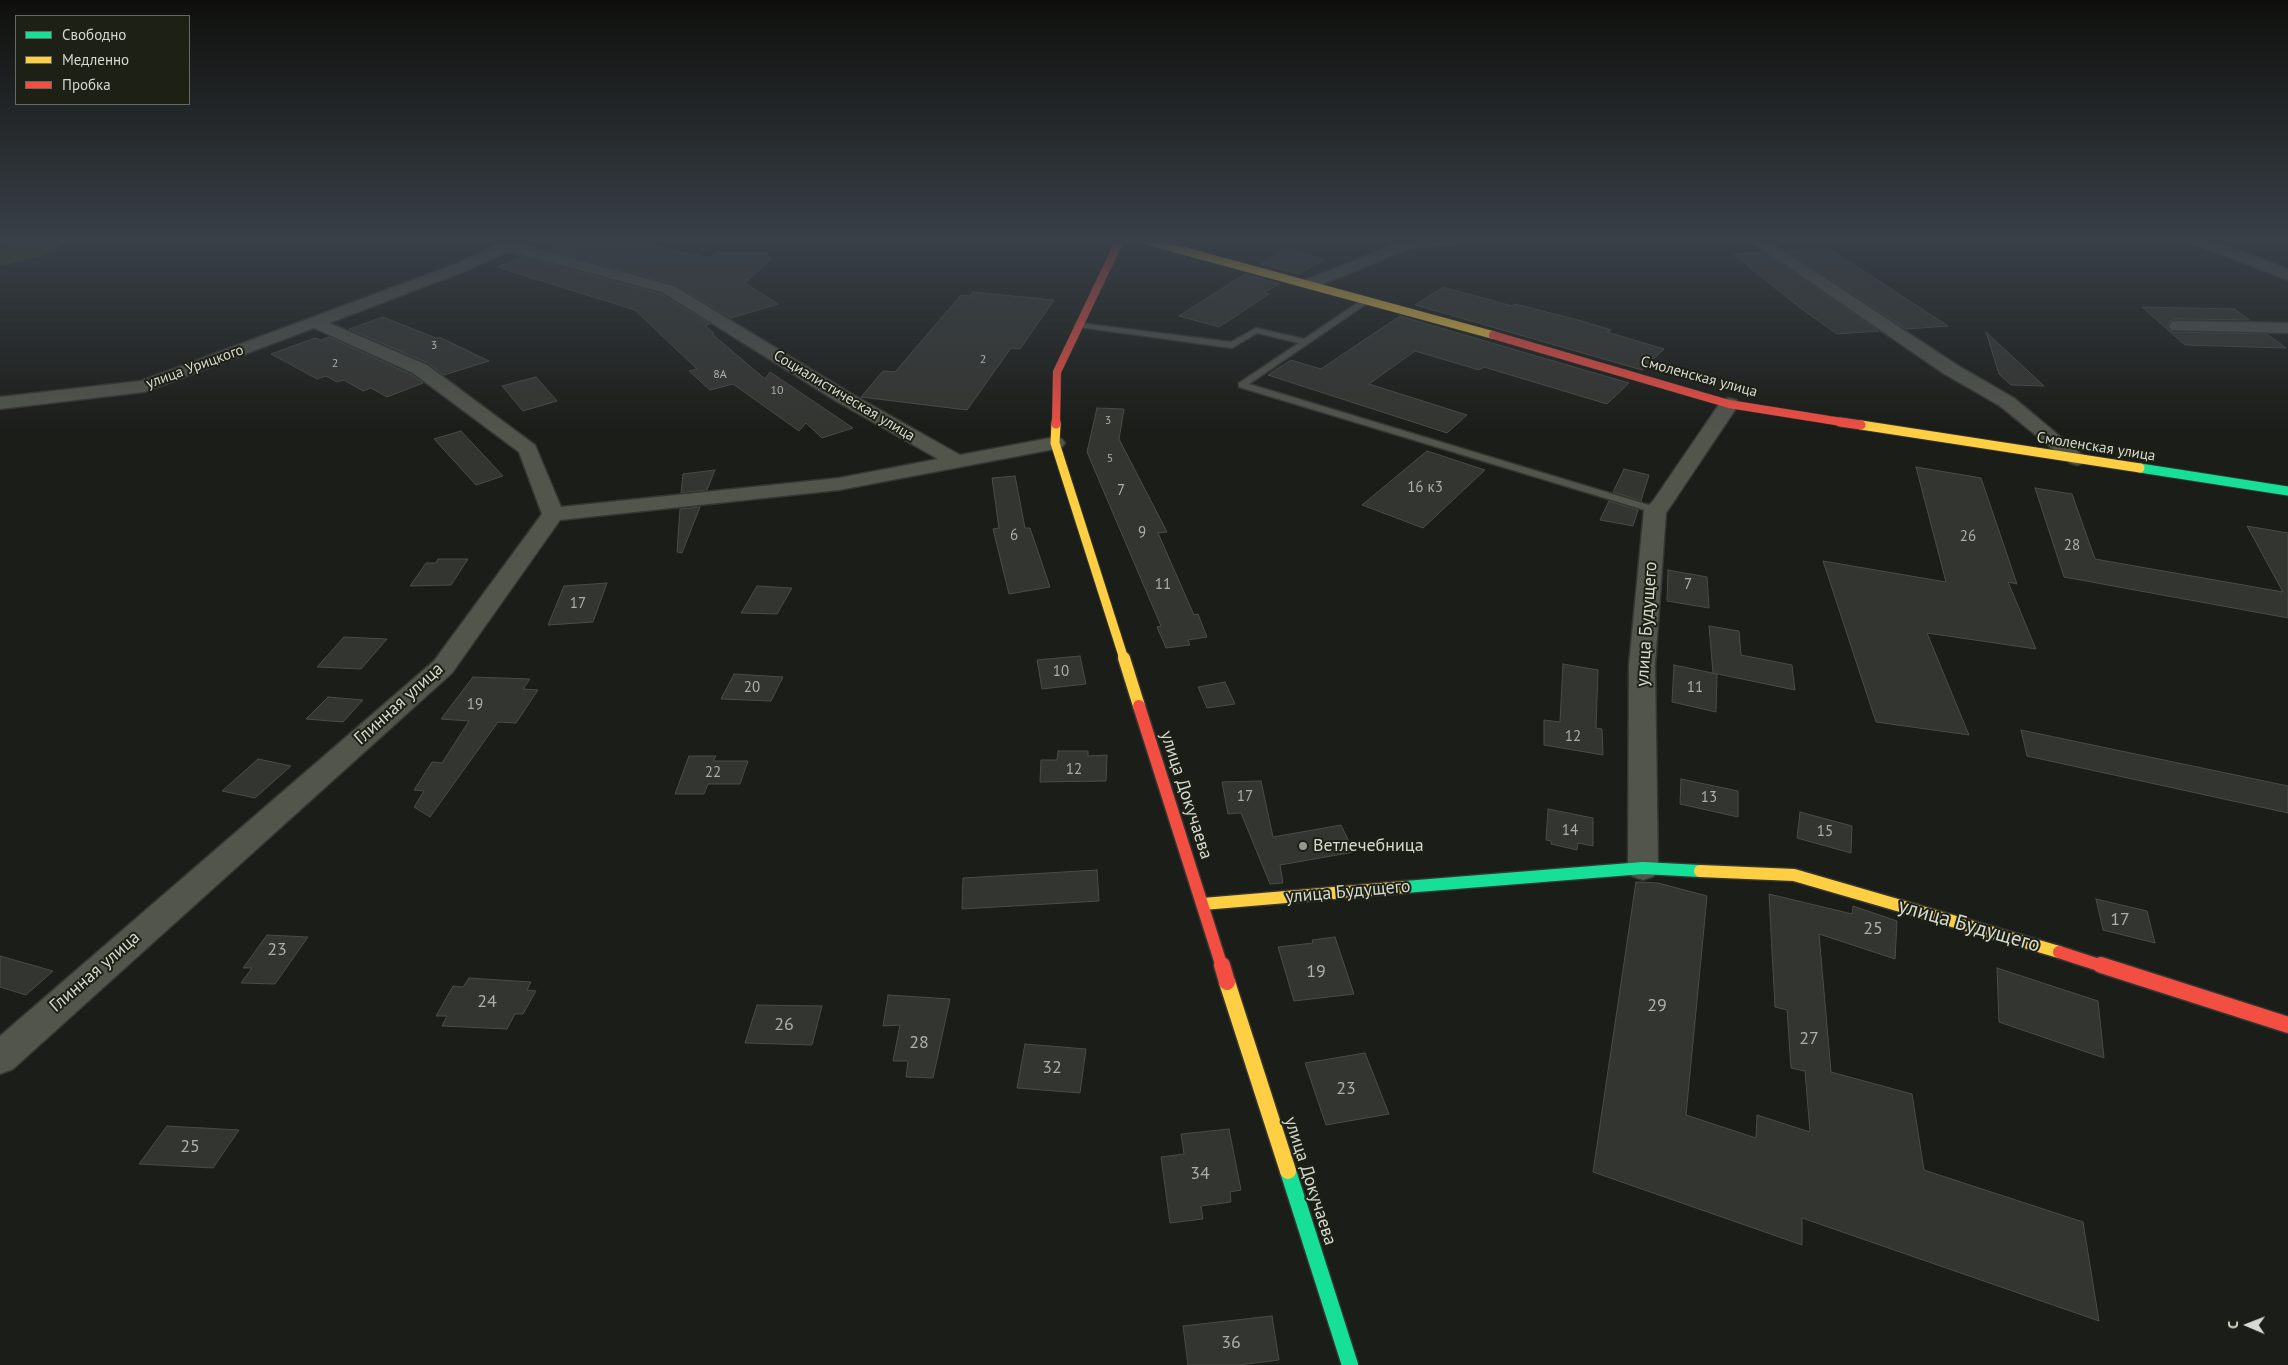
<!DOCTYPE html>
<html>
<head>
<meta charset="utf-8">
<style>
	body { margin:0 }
	#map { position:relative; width:2288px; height:1365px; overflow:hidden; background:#1b1d18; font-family:"PT Sans",sans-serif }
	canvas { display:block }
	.legend { position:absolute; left:15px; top:15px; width:175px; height:90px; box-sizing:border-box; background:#1c2015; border:1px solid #666a60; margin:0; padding:6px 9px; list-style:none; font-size:15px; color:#d6d9d1 }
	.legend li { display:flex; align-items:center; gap:10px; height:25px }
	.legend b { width:25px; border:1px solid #666a60 }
	.north { position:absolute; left:2223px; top:1300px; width:50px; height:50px; -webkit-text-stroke:4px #1c2015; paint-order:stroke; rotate:271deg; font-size:14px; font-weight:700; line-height:20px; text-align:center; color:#d6d9d1 }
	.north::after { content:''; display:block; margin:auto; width:18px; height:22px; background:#d6d9d1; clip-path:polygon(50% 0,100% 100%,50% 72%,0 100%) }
</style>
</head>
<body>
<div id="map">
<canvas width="2288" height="1365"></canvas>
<ul class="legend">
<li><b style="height:6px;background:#16e098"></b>Свободно</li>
<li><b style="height:6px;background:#ffcf43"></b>Медленно</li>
<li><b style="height:6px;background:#f24e42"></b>Пробка</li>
</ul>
<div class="north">С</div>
</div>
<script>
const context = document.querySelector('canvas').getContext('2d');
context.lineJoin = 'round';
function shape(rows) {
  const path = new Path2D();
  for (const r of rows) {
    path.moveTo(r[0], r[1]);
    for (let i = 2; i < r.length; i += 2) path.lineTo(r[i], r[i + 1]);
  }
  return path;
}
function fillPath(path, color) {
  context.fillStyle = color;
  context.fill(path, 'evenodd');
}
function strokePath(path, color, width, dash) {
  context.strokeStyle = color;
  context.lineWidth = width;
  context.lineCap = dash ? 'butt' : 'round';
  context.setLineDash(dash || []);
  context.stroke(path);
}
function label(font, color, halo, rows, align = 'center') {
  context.font = font + ' "PT Sans",sans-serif';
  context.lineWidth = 4;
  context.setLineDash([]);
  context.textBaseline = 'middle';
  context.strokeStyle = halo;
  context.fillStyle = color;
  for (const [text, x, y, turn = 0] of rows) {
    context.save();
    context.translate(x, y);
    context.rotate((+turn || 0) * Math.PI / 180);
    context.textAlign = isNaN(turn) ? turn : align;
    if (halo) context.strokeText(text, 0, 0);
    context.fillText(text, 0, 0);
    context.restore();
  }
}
const river = shape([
	[28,240,67,240,62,246,41,257,0,266,0,248,28,240]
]);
const building = shape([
	[567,240,630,240,709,258,717,252,770,253,766,257,772,258,745,283,778,304,731,318,674,284,544,249,567,240],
	[1286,248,1325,260,1298,274,1261,264,1286,248],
	[1830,249,1908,300,1948,326,1906,329,1787,251,1830,249],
	[1764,252,1879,331,1837,334,1799,307,1733,254,1764,252],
	[524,257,661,294,710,324,705,326,714,333,712,334,765,379,770,372,853,428,822,438,806,423,799,431,733,384,710,390,689,371,697,369,635,310,497,267,524,257],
	[1245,274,1280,284,1264,292,1269,294,1219,327,1179,316,1245,274],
	[1443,287,1512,306,1515,304,1582,321,1611,330,1607,332,1664,349,1642,370,1415,305,1443,287],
	[973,292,1054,300,1020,349,1011,348,967,410,861,397,883,371,895,372,961,295,970,296,973,292],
	[2142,307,2235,309,2249,320,2178,319,2170,321,2167,326,2172,332,2267,334,2286,348,2185,345,2142,307],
	[1400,316,1427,324,1629,383,1607,404,1484,367,1479,370,1415,351,1369,384,1467,415,1447,433,1268,375,1291,360,1321,369,1400,316],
	[383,317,436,338,439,337,489,361,444,375,428,363,349,329,383,317],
	[1986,332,2044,386,2011,385,1999,374,1986,332],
	[329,337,412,375,423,383,387,397,371,388,363,391,344,380,337,382,326,376,317,379,271,354,315,338,321,340,329,337],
	[536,377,557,401,523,411,502,386,536,377],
	[1097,408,1124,409,1119,439,1167,532,1158,533,1194,615,1198,614,1207,637,1188,640,1190,645,1166,648,1157,627,1161,626,1087,452,1097,408],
	[461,431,503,476,476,485,434,439,461,431],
	[1427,451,1485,470,1423,528,1362,505,1427,451],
	[1916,467,1981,478,2017,584,2008,582,2036,649,1927,633,1969,735,1876,722,1823,561,1946,582,1916,467],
	[1624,469,1649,475,1641,501,1613,492,1624,469],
	[715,470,707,490,681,493,683,474,715,470],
	[1015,476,1025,528,1030,528,1050,587,1009,594,993,529,999,528,992,478,1015,476],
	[2035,488,2072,494,2095,559,2283,592,2247,526,2288,533,2288,618,2064,577,2035,488],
	[1609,501,1638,510,1633,526,1600,520,1609,501],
	[700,507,682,553,677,552,680,509,700,507],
	[438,559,468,559,451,585,410,586,426,563,436,563,438,559],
	[1668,570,1707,577,1709,608,1667,601,1668,570],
	[607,583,593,622,548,625,564,586,607,583],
	[757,586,792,588,777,614,741,613,757,586],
	[1709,626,1739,631,1741,655,1792,665,1795,690,1713,673,1709,626],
	[344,637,387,639,361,669,317,667,344,637],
	[1080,656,1086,684,1042,689,1037,660,1080,656],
	[1563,664,1598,670,1596,728,1602,729,1603,755,1544,745,1544,720,1560,722,1563,664],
	[1674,665,1717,674,1716,712,1672,702,1674,665],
	[734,674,783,677,771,701,721,699,734,674],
	[473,677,530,679,523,689,538,690,516,723,498,722,430,817,414,807,424,791,414,790,432,762,442,763,469,721,441,719,473,677],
	[1225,682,1235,704,1207,708,1198,687,1225,682],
	[328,697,363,700,343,722,306,719,328,697],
	[2021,730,2288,786,2288,813,2027,756,2021,730],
	[1058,751,1088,751,1088,756,1107,755,1106,781,1040,782,1041,760,1057,760,1058,751],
	[689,756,716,756,713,761,748,761,740,784,708,784,704,794,675,794,689,756],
	[258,759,291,766,255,798,222,791,258,759],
	[1681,779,1738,791,1738,817,1680,804,1681,779],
	[1261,781,1273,837,1341,825,1354,852,1280,865,1283,883,1270,884,1241,813,1228,814,1222,782,1261,781],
	[1548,809,1593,818,1593,846,1578,843,1577,850,1551,844,1551,841,1546,840,1548,809],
	[1800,812,1852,826,1851,853,1797,838,1800,812],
	[1097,870,1099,901,962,909,963,878,1097,870],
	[1636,882,1658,883,1707,896,1686,1115,1756,1138,1757,1115,1810,1132,1805,1071,1791,1068,1787,1010,1775,1007,1769,894,1852,914,1853,906,1897,921,1895,959,1819,934,1831,1072,1912,1094,1924,1170,2083,1222,2099,1321,1802,1218,1802,1245,1593,1172,1636,882],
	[2096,899,2147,911,2155,943,2103,930,2096,899],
	[267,935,308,937,275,984,241,983,252,968,243,968,267,935],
	[1335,937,1354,994,1294,1001,1278,947,1313,943,1312,940,1335,937],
	[0,956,53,971,26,995,0,987,0,956],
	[1997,968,2098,1001,2104,1058,1999,1022,1997,968],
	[469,978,531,982,527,990,536,991,523,1014,515,1014,507,1029,442,1026,447,1016,436,1016,453,986,463,987,469,978],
	[888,995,950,999,933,1078,906,1077,908,1061,893,1061,900,1025,883,1026,888,995],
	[757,1005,822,1006,812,1045,745,1043,757,1005],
	[1025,1044,1086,1049,1080,1093,1017,1088,1025,1044],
	[1365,1053,1389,1114,1326,1125,1305,1063,1365,1053],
	[167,1126,239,1130,213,1168,139,1164,167,1126],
	[1229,1129,1241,1190,1230,1192,1231,1202,1201,1206,1203,1219,1170,1223,1161,1157,1184,1154,1181,1134,1229,1129],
	[1272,1316,1279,1360,1239,1365,1188,1365,1183,1326,1272,1316]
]);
const lane = shape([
	[1365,298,1372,300,1249,384,1659,508,1659,512,1651,512,1239,387,1239,383,1299,343,1257,333,1232,348,1079,327,1075,325,1079,323,1231,342,1256,328,1304,339,1365,298]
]);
const street = shape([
	[508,240,528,240,522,245,674,286,850,393,960,455,1055,437,1062,439,1065,443,1062,447,1055,449,839,490,560,520,452,673,13,1069,0,1074,0,1036,434,661,542,514,519,452,413,373,314,328,144,392,0,409,0,397,141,381,456,264,508,240],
	[509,251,662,292,836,401,938,459,839,478,561,507,535,445,427,365,329,323,468,270,509,251],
	[1457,240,1450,245,1412,248,1315,287,1309,289,1301,284,1303,281,1404,241,1457,240],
	[1749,240,1767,240,1957,365,2014,398,2087,459,2084,463,2077,465,2070,463,2000,406,1943,373,1749,240],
	[2190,240,2211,240,2288,269,2288,280,2192,243,2190,240],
	[2178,321,2288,323,2288,333,2172,330,2169,326,2172,322,2178,321],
	[1729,398,1736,400,1739,404,1666,513,1655,665,1658,868,1654,876,1643,880,1632,876,1628,868,1629,665,1644,510,1653,501,1722,400,1729,398]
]);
const fastFar2 = shape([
	[2140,468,2288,491]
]);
const fastFar1 = shape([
	[1405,887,1643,868,1700,871]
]);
const fast = shape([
	[1288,1171,1350,1365]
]);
const slowFar3 = shape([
	[1144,240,1493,335]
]);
const slowFar2 = shape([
	[1056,424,1055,443,1124,659],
	[1861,425,2140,468]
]);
const slowFar1 = shape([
	[1124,658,1139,706],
	[1700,871,1794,875,2059,952],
	[1203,904,1405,887]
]);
const slow = shape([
	[1227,982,1288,1171]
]);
const jamFar3 = shape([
	[1493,335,1729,404,1848,423],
	[1056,423,1057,372,1120,240]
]);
const jamFar2 = shape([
	[1840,422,1861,425],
	[1056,424,1056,422]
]);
const jamFar1 = shape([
	[1139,706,1222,967],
	[2059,952,2105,967]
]);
const jam = shape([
	[1222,965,1227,982],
	[2101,965,2288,1025]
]);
const markers = [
	[1303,846,5,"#959790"]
];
const farNumbernames = [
	["3",434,346],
	["2",983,360],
	["2",335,364],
	["8А",720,375],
	["10",777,391],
	["3",1108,421],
	["5",1110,459]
];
const farStreetnames = [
	["улица Урицкого",195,367,-20],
	["Смоленская улица",1699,377,15],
	["Социалистическая улица",844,396,31],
	["Смоленская улица",2096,447,9]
];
const numberNames = [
	["16 к3",1425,488],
	["7",1121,491],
	["9",1142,533],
	["6",1014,536],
	["26",1968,537],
	["28",2072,546],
	["11",1163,585],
	["7",1688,585],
	["17",578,604],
	["10",1061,672],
	["20",752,688],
	["11",1695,688],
	["19",475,705],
	["12",1573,737],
	["12",1074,770],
	["22",713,773],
	["17",1245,797],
	["13",1709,798],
	["14",1570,831],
	["15",1825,832]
];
const streetNames = [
	["улица Будущего",1647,624,-86],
	["Глинная улица",399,704,-42],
	["улица Докучаева",1186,795,72],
	["улица Будущего",1348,892,-5],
	["Глинная улица",95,972,-41],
	["улица Докучаева",1310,1181,72]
];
const poiNames = [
	["Ветлечебница",1313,846]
];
const nearNumbernames = [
	["17",2120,920],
	["25",1873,929],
	["23",277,950],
	["19",1316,972],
	["24",487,1002],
	["29",1657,1006],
	["26",784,1025],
	["27",1809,1039],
	["28",919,1043],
	["32",1052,1068],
	["23",1346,1089],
	["25",190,1147],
	["34",1200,1174],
	["36",1231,1343]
];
const nearStreetnames = [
	["улица Будущего",1969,926,16]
];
fillPath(river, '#344402');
fillPath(building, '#333530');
strokePath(building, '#4a4c47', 1);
strokePath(lane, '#353633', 3);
strokePath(street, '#353633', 3);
strokePath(fastFar2, '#353633', 11);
strokePath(fastFar1, '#353633', 15);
strokePath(fast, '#353633', 19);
strokePath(slowFar3, '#353633', 9);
strokePath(slowFar2, '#353633', 11);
strokePath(slowFar1, '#353633', 15);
strokePath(slow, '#353633', 19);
strokePath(jamFar3, '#353633', 9);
strokePath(jamFar2, '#353633', 11);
strokePath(jamFar1, '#353633', 15);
strokePath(jam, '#353633', 19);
fillPath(lane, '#51554c');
fillPath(street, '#51554c');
strokePath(fastFar2, '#16e098', 9);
strokePath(fastFar1, '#16e098', 12);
strokePath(fast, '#16e098', 16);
strokePath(slowFar3, '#ffcf43', 8);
strokePath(slowFar2, '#ffcf43', 9);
strokePath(slowFar1, '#ffcf43', 12);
strokePath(slow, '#ffcf43', 16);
strokePath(jamFar3, '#f24e42', 8);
strokePath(jamFar2, '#f24e42', 9);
strokePath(jamFar1, '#f24e42', 12);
strokePath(jam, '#f24e42', 16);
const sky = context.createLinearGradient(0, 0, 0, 431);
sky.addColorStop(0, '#0f100d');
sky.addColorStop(0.56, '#394048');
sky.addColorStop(1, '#39404800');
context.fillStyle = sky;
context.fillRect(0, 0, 2288, 431);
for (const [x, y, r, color] of markers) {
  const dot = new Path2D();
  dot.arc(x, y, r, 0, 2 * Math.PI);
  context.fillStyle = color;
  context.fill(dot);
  strokePath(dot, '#1c2015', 2);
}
label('12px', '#adb0a9', null, farNumbernames);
label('15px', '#d6d9d1', '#1c2015', farStreetnames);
label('15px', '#adb0a9', null, numberNames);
label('18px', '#d6d9d1', '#1c2015', streetNames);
label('18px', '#d6d9d1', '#1c2015', poiNames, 'left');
label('18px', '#adb0a9', null, nearNumbernames);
label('21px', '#d6d9d1', '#1c2015', nearStreetnames);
</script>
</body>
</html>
